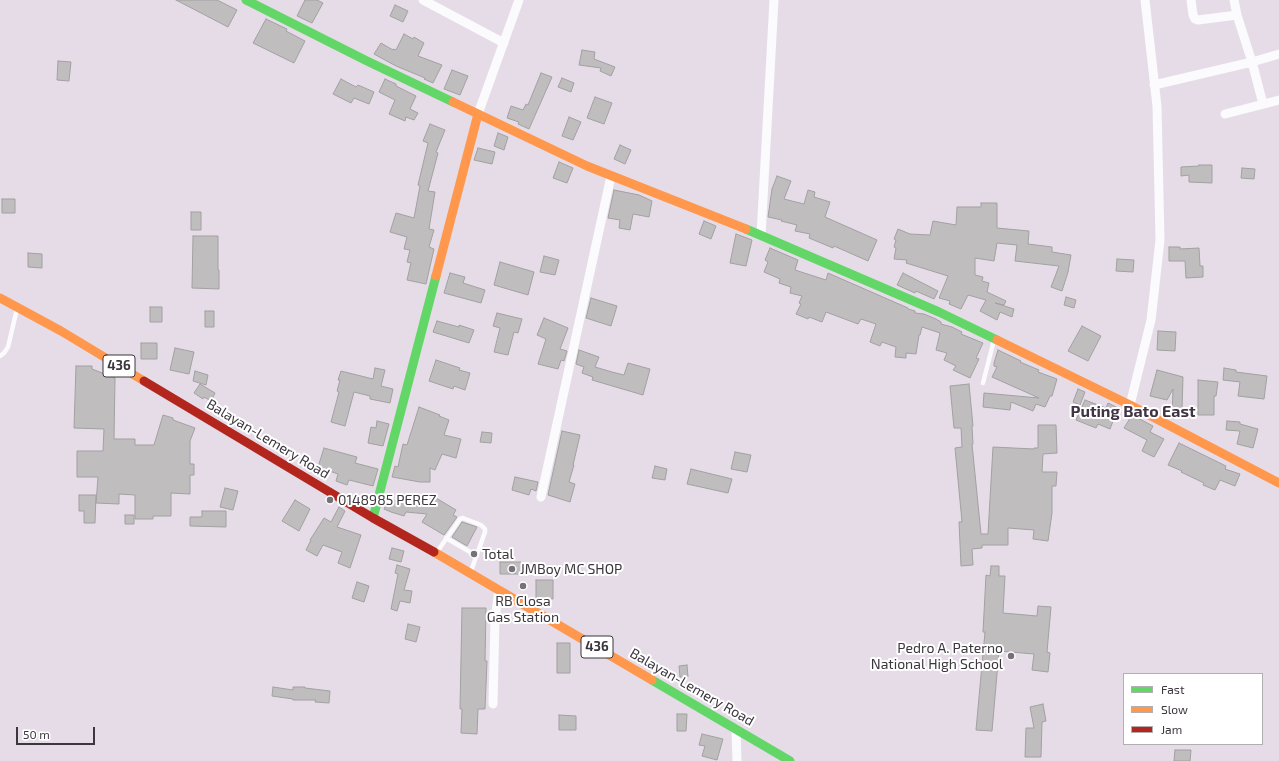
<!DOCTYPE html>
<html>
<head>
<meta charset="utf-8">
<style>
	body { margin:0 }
	#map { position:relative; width:1279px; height:761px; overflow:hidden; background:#e5dce8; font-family:"Exo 2",sans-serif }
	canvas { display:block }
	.legend { position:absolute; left:1123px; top:673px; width:140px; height:72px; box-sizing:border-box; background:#fff; border:1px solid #b1afb1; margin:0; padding:5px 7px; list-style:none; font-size:12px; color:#3c363d }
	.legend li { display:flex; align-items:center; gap:8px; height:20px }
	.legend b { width:20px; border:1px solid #b1afb1 }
	.scale { position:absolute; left:16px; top:727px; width:79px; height:18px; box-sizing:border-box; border:2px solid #3c363d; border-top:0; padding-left:5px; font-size:12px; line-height:14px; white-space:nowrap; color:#3c363d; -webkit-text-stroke:3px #fff; paint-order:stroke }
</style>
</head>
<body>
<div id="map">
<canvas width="1279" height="761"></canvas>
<ul class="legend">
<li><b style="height:5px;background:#63d668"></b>Fast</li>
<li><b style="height:5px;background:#ff974d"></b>Slow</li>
<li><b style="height:5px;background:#b3261e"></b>Jam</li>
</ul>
<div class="scale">50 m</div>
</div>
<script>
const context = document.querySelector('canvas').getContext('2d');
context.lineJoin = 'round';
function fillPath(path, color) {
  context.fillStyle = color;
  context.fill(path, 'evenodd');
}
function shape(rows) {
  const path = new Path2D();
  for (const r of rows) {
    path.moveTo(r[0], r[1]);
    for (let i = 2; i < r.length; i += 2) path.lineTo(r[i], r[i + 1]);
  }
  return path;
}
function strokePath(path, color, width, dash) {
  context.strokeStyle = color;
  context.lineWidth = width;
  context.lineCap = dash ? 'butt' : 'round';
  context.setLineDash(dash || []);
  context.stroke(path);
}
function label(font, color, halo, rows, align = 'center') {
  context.font = font + ' "Exo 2",sans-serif';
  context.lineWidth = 4;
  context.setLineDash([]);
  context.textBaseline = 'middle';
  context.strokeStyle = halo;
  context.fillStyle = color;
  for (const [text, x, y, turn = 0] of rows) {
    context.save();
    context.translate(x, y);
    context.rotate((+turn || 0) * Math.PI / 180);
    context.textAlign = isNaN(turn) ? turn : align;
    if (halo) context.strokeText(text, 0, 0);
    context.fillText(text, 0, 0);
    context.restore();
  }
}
const building = shape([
	[176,0,217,0,237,10,228,27,176,0],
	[305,0,317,0,323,3,312,23,297,16,305,0],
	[395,5,408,11,403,22,390,16,395,5],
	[266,19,287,29,286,31,305,41,294,63,253,43,266,19],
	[404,34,413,39,414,37,424,43,418,56,442,65,433,83,424,79,425,78,396,66,374,54,381,43,393,50,393,49,396,50,404,34],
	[582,50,595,52,594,59,615,67,611,76,600,71,601,68,579,65,582,50],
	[58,61,71,62,69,81,57,80,58,61],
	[452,70,468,76,460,95,444,89,452,70],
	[541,73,552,77,529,129,518,124,519,122,507,118,511,106,523,110,526,104,528,105,541,73],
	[562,78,574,83,571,92,558,87,562,78],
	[341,79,356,87,358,85,374,92,369,104,354,98,351,103,333,94,341,79],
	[385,79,396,84,396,86,416,96,410,109,418,113,414,120,406,117,405,121,389,114,395,100,379,92,385,79],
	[595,97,612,103,604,124,587,118,595,97],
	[569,117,581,122,573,140,562,136,569,117],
	[430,124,445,130,436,152,438,153,428,191,435,192,429,229,434,230,429,247,434,249,426,284,407,280,411,263,407,262,410,250,404,249,407,237,390,232,396,213,414,218,420,186,418,185,428,143,423,141,430,124],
	[498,133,508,137,504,150,494,146,498,133],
	[620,145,631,150,625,164,614,159,620,145],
	[478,148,495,152,492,164,474,160,478,148],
	[559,162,573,168,567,183,553,178,559,162],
	[1199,165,1212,165,1212,183,1189,182,1189,175,1181,176,1181,167,1199,166,1199,165],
	[1242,168,1255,169,1254,179,1241,178,1242,168],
	[777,176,791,181,784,199,804,204,808,190,815,192,814,197,830,202,825,217,877,240,868,261,834,246,833,248,809,238,810,234,795,231,797,225,781,221,782,220,768,217,772,189,777,176],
	[614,190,639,195,652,201,649,217,633,214,630,230,619,228,620,220,608,218,614,190],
	[2,199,15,199,15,213,2,213,2,199],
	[981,203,997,203,997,228,1029,231,1028,244,1052,247,1052,252,1071,255,1068,272,1062,291,1051,287,1059,266,1015,261,1017,245,997,243,994,261,975,258,975,275,983,277,982,281,989,283,987,292,1006,301,1004,305,995,303,1014,309,1012,317,1000,312,997,320,980,311,986,300,968,295,961,309,949,304,950,301,939,298,948,276,906,263,907,260,894,259,896,248,894,247,896,240,894,239,898,229,910,234,930,235,933,221,956,225,957,207,981,207,981,203],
	[191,212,201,212,201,230,191,230,191,212],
	[704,221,716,226,711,239,699,234,704,221],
	[736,234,752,240,746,266,730,263,736,234],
	[193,236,218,236,218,270,219,270,219,289,192,288,193,236],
	[1169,247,1180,247,1180,249,1199,248,1200,266,1203,266,1203,277,1186,278,1185,261,1169,261,1169,247],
	[770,248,798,260,795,270,826,280,828,273,908,308,908,309,915,311,915,313,924,314,936,319,941,322,941,324,952,327,962,332,961,334,983,343,976,358,979,359,970,378,953,370,956,366,944,360,947,353,936,350,940,333,922,327,920,335,919,335,916,354,906,353,906,358,895,357,896,347,882,342,880,346,870,342,876,324,861,319,858,324,826,312,822,322,809,317,808,319,796,314,801,304,799,303,802,296,790,293,791,287,779,283,780,279,764,272,768,262,765,260,770,248],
	[28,253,42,254,42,268,28,267,28,253],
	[544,256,559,260,555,275,540,272,544,256],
	[1117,259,1134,260,1133,272,1116,271,1117,259],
	[500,262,534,272,528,295,494,285,500,262],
	[450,273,465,277,463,283,485,290,481,303,444,293,450,273],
	[903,273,938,291,934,299,916,291,915,293,897,285,903,273],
	[1066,297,1076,300,1074,308,1064,305,1066,297],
	[591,298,617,306,611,326,586,318,591,298],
	[150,307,162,307,162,322,150,322,150,307],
	[205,311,214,311,214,327,205,327,205,311],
	[497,313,522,319,518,333,514,332,508,355,494,352,500,328,493,326,497,313],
	[544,318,568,328,560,349,567,351,564,361,561,360,558,369,538,364,546,339,537,335,544,318],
	[437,321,459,327,459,325,474,330,469,343,433,332,437,321],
	[1082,326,1101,336,1088,361,1068,351,1082,326],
	[1158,331,1176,332,1175,351,1157,350,1158,331],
	[141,343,157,343,157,359,141,359,141,343],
	[175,348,194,352,189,374,170,370,175,348],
	[579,350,599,357,595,367,612,372,624,375,628,363,650,369,643,395,592,380,593,377,582,373,584,367,576,364,579,350],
	[998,350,1021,361,1020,362,1039,370,1038,372,1057,379,1052,396,1050,396,1045,407,1036,404,1033,411,1011,402,1010,410,983,407,984,393,1039,398,992,377,997,367,994,366,994,363,998,350],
	[436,360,460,368,459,370,470,373,465,390,454,386,453,389,429,381,436,360],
	[76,366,92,366,92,369,115,378,114,439,135,439,135,445,154,445,163,415,173,418,173,420,195,428,190,441,190,464,194,464,194,475,190,475,190,494,171,493,171,516,153,516,153,519,135,519,135,495,119,494,119,504,96,503,98,477,77,477,77,451,103,451,104,429,74,428,76,366],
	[375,368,385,370,381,386,393,389,390,403,370,399,370,396,354,392,345,426,331,422,339,392,337,391,340,380,338,380,341,371,373,379,375,368],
	[1224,368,1236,370,1236,372,1267,376,1264,399,1238,396,1240,382,1223,380,1224,368],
	[1157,370,1183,377,1182,410,1180,409,1174,419,1172,418,1173,389,1167,400,1150,396,1157,370],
	[195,371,208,375,206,385,193,381,195,371],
	[1198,380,1218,382,1216,396,1214,396,1214,415,1198,415,1198,380],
	[200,384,215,393,211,401,204,397,203,399,194,393,200,384],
	[969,384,973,426,972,426,973,444,972,444,981,534,988,534,993,447,1034,449,1034,448,1038,448,1038,425,1056,425,1057,453,1043,454,1042,472,1057,472,1056,486,1052,486,1052,513,1048,541,1033,539,1034,530,1008,528,1008,545,982,545,982,548,972,549,973,565,961,566,959,522,962,522,955,448,962,447,961,428,954,428,950,386,969,384],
	[1078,389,1085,392,1080,405,1073,402,1078,389],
	[1085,400,1106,408,1108,403,1118,408,1110,429,1098,424,1096,428,1076,420,1085,400],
	[419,407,440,415,439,416,449,420,444,435,461,439,456,458,442,454,435,470,430,468,430,482,420,482,392,477,395,466,398,467,403,444,407,445,419,407],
	[1132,415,1153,426,1150,432,1164,439,1154,457,1142,451,1147,440,1124,428,1132,415],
	[377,421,389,424,383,446,368,443,371,427,376,428,377,421],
	[1227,421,1240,422,1240,424,1258,429,1253,448,1237,444,1240,431,1226,430,1227,421],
	[562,431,580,435,573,465,574,465,569,482,575,484,570,502,548,495,562,431],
	[482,432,492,433,491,443,480,442,482,432],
	[1179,443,1226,466,1225,469,1240,474,1235,486,1220,480,1215,490,1203,485,1204,483,1181,472,1182,471,1168,465,1179,443],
	[324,448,357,457,355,463,378,469,373,486,349,480,347,485,336,481,338,474,318,467,324,448],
	[735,452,751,455,747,472,731,469,735,452],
	[655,466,667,469,665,480,652,478,655,466],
	[691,469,732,479,728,493,687,484,691,469],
	[515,477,538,482,536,491,531,489,529,495,512,490,515,477],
	[225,488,238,491,233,510,220,507,225,488],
	[79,495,96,495,95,523,84,523,84,511,79,511,79,495],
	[389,498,397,502,398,500,417,506,417,503,433,504,436,498,456,510,453,515,457,517,444,535,422,522,427,514,406,512,404,516,391,512,384,509,389,498],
	[295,500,310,509,299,531,282,521,295,500],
	[339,507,345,511,337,527,361,535,350,568,338,563,342,552,323,545,317,556,306,550,311,540,310,540,324,518,331,522,339,507],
	[202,511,226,511,226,527,190,526,190,517,202,517,202,511],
	[125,515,134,515,134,524,125,524,125,515],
	[462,522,477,527,467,546,452,537,462,522],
	[392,548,404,551,401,562,389,559,392,548],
	[500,562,521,562,521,574,500,574,500,562],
	[397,565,410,569,404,590,412,591,410,603,400,601,397,611,391,609,398,574,395,573,397,565],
	[991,566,999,566,999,576,1005,576,1003,613,1037,616,1038,606,1051,607,1047,652,1050,653,1048,672,1032,670,1034,654,999,651,992,731,976,730,985,632,983,632,986,575,990,576,991,566],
	[536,580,553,580,553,599,536,598,536,580],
	[357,582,369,586,364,602,352,598,357,582],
	[462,608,486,608,485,661,487,661,485,709,478,709,477,734,461,733,462,709,460,709,462,608],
	[408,624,420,627,416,642,405,639,408,624],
	[557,643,570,643,570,673,557,673,557,643],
	[687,665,688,677,680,677,679,666,687,665],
	[273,687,293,690,293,687,305,687,305,688,330,691,329,703,315,702,316,700,293,700,293,699,272,696,273,687],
	[1043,704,1046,721,1042,722,1041,757,1025,757,1026,728,1034,728,1030,707,1043,704],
	[677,714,687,714,686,731,677,731,677,714],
	[559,715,576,716,576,730,559,730,559,715],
	[702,734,723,739,717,760,702,756,705,746,699,745,702,734],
	[1175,750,1191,750,1190,761,1174,761,1175,750]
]);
const lane = shape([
	[0,356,4,353,8,347,17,309],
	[983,383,994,340],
	[446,538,477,556],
	[437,552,460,519,463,518,481,525,485,529,485,532,471,571]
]);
const street = shape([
	[423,0,504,43],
	[1191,0,1193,15,1195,19,1198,20,1237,15],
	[1234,0,1237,15,1252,62,1263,104],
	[1154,85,1252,62,1279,54],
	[478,114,519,0],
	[1225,114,1279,100],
	[761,235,774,0],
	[1130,405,1151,320,1160,240,1157,106,1145,0],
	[541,497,611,176],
	[493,704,495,619,499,590],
	[736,729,737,761]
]);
const fast = shape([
	[246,0,367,61,453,102],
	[746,229,939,312,997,340],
	[373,518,436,276],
	[652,680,790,761]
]);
const slow = shape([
	[453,102,587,166,746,229],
	[436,276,478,114],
	[0,298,61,331,144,381],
	[997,340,1130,405,1279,483],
	[434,552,652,680]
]);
const jam = shape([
	[144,381,373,518,434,552]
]);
const markers = [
	[330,500,4,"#777079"],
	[474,554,4,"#777079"],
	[512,569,4,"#777079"],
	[523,586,4,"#777079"],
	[1011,656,4,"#777079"]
];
const shields = [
	[119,366,32],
	[597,647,32]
];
const shieldNames = [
	["436",119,366],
	["436",597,647]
];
const streetNames = [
	["Balayan-Lemery Road",268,439,31],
	["Balayan-Lemery Road",692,687,30]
];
const poiNames = [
	["0148985 PEREZ",338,500],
	["Total",482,554],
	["JMBoy MC SHOP",520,569],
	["RB Closa",523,601,"center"],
	["Gas Station",523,617,"center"],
	["Pedro A. Paterno",1003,648,"right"],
	["National High School",1003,664,"right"]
];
const quarterNames = [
	["Puting Bato East",1133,412]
];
fillPath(building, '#c0bdbf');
strokePath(building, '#a2a0a1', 1);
strokePath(lane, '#fbfafc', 4.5);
strokePath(street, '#fbfafc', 9);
strokePath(fast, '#63d668', 9);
strokePath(slow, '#ff974d', 9);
strokePath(jam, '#b3261e', 9);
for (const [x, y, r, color] of markers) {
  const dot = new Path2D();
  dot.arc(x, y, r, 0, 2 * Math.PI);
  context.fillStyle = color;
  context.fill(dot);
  strokePath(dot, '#fff', 1.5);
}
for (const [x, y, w] of shields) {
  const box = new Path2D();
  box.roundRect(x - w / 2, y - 11, w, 22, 3);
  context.fillStyle = '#fff';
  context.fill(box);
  strokePath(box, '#3c363d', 1);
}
label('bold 13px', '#3c363d', null, shieldNames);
label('14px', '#3c363d', '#fff', streetNames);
label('14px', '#3c363d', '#fff', poiNames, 'left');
label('bold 16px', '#403444', '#fff', quarterNames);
</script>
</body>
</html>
